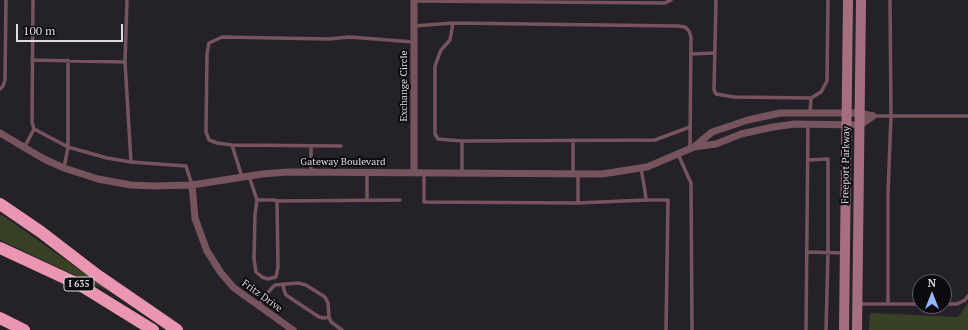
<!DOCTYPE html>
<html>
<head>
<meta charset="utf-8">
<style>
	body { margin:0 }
	#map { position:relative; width:968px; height:330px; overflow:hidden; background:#252129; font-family:"PT Serif",serif }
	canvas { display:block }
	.north { position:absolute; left:912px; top:274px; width:40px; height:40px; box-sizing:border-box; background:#0d0b0f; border:1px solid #615f63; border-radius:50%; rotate:0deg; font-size:11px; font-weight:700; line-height:16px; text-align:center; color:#dfdce1 }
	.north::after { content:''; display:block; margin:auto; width:14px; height:18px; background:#96b6fd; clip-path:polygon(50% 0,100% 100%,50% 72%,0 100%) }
	.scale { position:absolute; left:16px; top:24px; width:107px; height:18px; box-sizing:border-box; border:2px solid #dfdce1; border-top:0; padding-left:5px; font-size:12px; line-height:14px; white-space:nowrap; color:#dfdce1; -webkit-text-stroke:3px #0d0b0f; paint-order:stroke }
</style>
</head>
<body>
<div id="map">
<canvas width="968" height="330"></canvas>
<div class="north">N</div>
<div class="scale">100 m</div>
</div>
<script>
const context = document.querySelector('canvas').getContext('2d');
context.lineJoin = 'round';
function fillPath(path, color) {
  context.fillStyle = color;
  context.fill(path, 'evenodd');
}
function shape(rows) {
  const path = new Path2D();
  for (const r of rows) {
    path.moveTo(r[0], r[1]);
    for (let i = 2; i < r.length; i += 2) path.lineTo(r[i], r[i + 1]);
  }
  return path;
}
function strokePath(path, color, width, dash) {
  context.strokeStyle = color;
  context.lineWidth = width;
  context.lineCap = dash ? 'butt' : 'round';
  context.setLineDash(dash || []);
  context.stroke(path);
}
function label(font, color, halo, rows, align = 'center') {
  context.font = font + ' "PT Serif",serif';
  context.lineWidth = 4;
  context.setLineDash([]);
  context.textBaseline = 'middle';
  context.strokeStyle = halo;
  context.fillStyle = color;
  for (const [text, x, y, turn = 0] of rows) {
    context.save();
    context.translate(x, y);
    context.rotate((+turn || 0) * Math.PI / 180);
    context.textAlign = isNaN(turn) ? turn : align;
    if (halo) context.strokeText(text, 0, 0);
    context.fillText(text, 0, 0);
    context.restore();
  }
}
const green = shape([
	[0,214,5,217,111,292,0,240],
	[968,303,968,330,869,330,870,313,958,317]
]);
const lane = shape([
	[33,0,32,122,34,129,68,147,107,158,131,162,186,166,192,185],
	[127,0,125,62,131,162],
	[716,0,714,90,716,94,734,97,811,98,821,92,827,81,828,0],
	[890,0,891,116,888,193,888,304,920,304],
	[414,1,665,3,671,0],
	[453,23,450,40,441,50,435,66,435,134,438,139,462,141],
	[414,26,453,23,678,26,685,27,689,31,691,37,690,149],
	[691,54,715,53],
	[32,60,125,62],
	[0,89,3,86,5,80,6,0],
	[810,112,811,98],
	[873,116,968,116],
	[232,145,242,177],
	[311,146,311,172],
	[341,146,232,145,217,143,209,140,206,132,207,54,209,43,222,37,329,39,349,37,414,42],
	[24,148,34,129],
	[678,154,691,183,692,330],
	[808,160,828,159,828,252,826,330],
	[64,168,68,147,68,60],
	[367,172,367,200],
	[424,173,424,202,578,203,578,174],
	[462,173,462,141,655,140,690,127],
	[573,173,573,140],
	[249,176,257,200,255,215,254,259,256,272,262,277,268,279,276,277,278,267,277,201,274,200,257,200],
	[646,200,668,200,666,330],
	[277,201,400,200],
	[578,203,646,200,645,191,641,168],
	[807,252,844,253],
	[283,284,284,290,286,295,319,317,324,318,329,317],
	[859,304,888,304],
	[944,304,957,304,965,300,968,296],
	[258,305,271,289,275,285,298,283,306,285,325,297,328,303,329,317,331,322,342,330],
	[806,330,808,124]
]);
const street = shape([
	[414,0,414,173],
	[0,133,44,159,64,168,98,179,131,185,154,186,192,185,262,174,288,172,602,174,647,167,694,147,716,144,741,134,773,127,795,124,860,125,873,116],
	[694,147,712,132,748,120,780,113,860,113,873,116],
	[192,185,195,218,200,232,207,251,221,273,234,288,293,330]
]);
const secondary = shape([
	[844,330,848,0],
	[857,330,861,0]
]);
const highway = shape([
	[0,204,41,232,97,275,177,330],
	[0,248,80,285,153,330],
	[0,318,24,330]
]);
const shields = [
	[79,284,30]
];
const shieldNames = [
	["I 635",79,284]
];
const streetNames = [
	["Exchange Circle",404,86,-90],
	["Gateway Boulevard",343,162],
	["Freeport Parkway",846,165,-89],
	["Fritz Drive",262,296,36]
];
fillPath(green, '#384026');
strokePath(lane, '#76545e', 3.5);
strokePath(street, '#76545e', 7);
strokePath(secondary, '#a56f7f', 10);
strokePath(highway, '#eb96b0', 12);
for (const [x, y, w] of shields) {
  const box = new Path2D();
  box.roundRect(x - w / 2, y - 7, w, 14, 3);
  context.fillStyle = '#0d0b0f';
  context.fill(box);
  strokePath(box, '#dfdce1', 1);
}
label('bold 9px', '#dfdce1', null, shieldNames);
label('10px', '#dfdce1', '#0d0b0f', streetNames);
</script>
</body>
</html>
